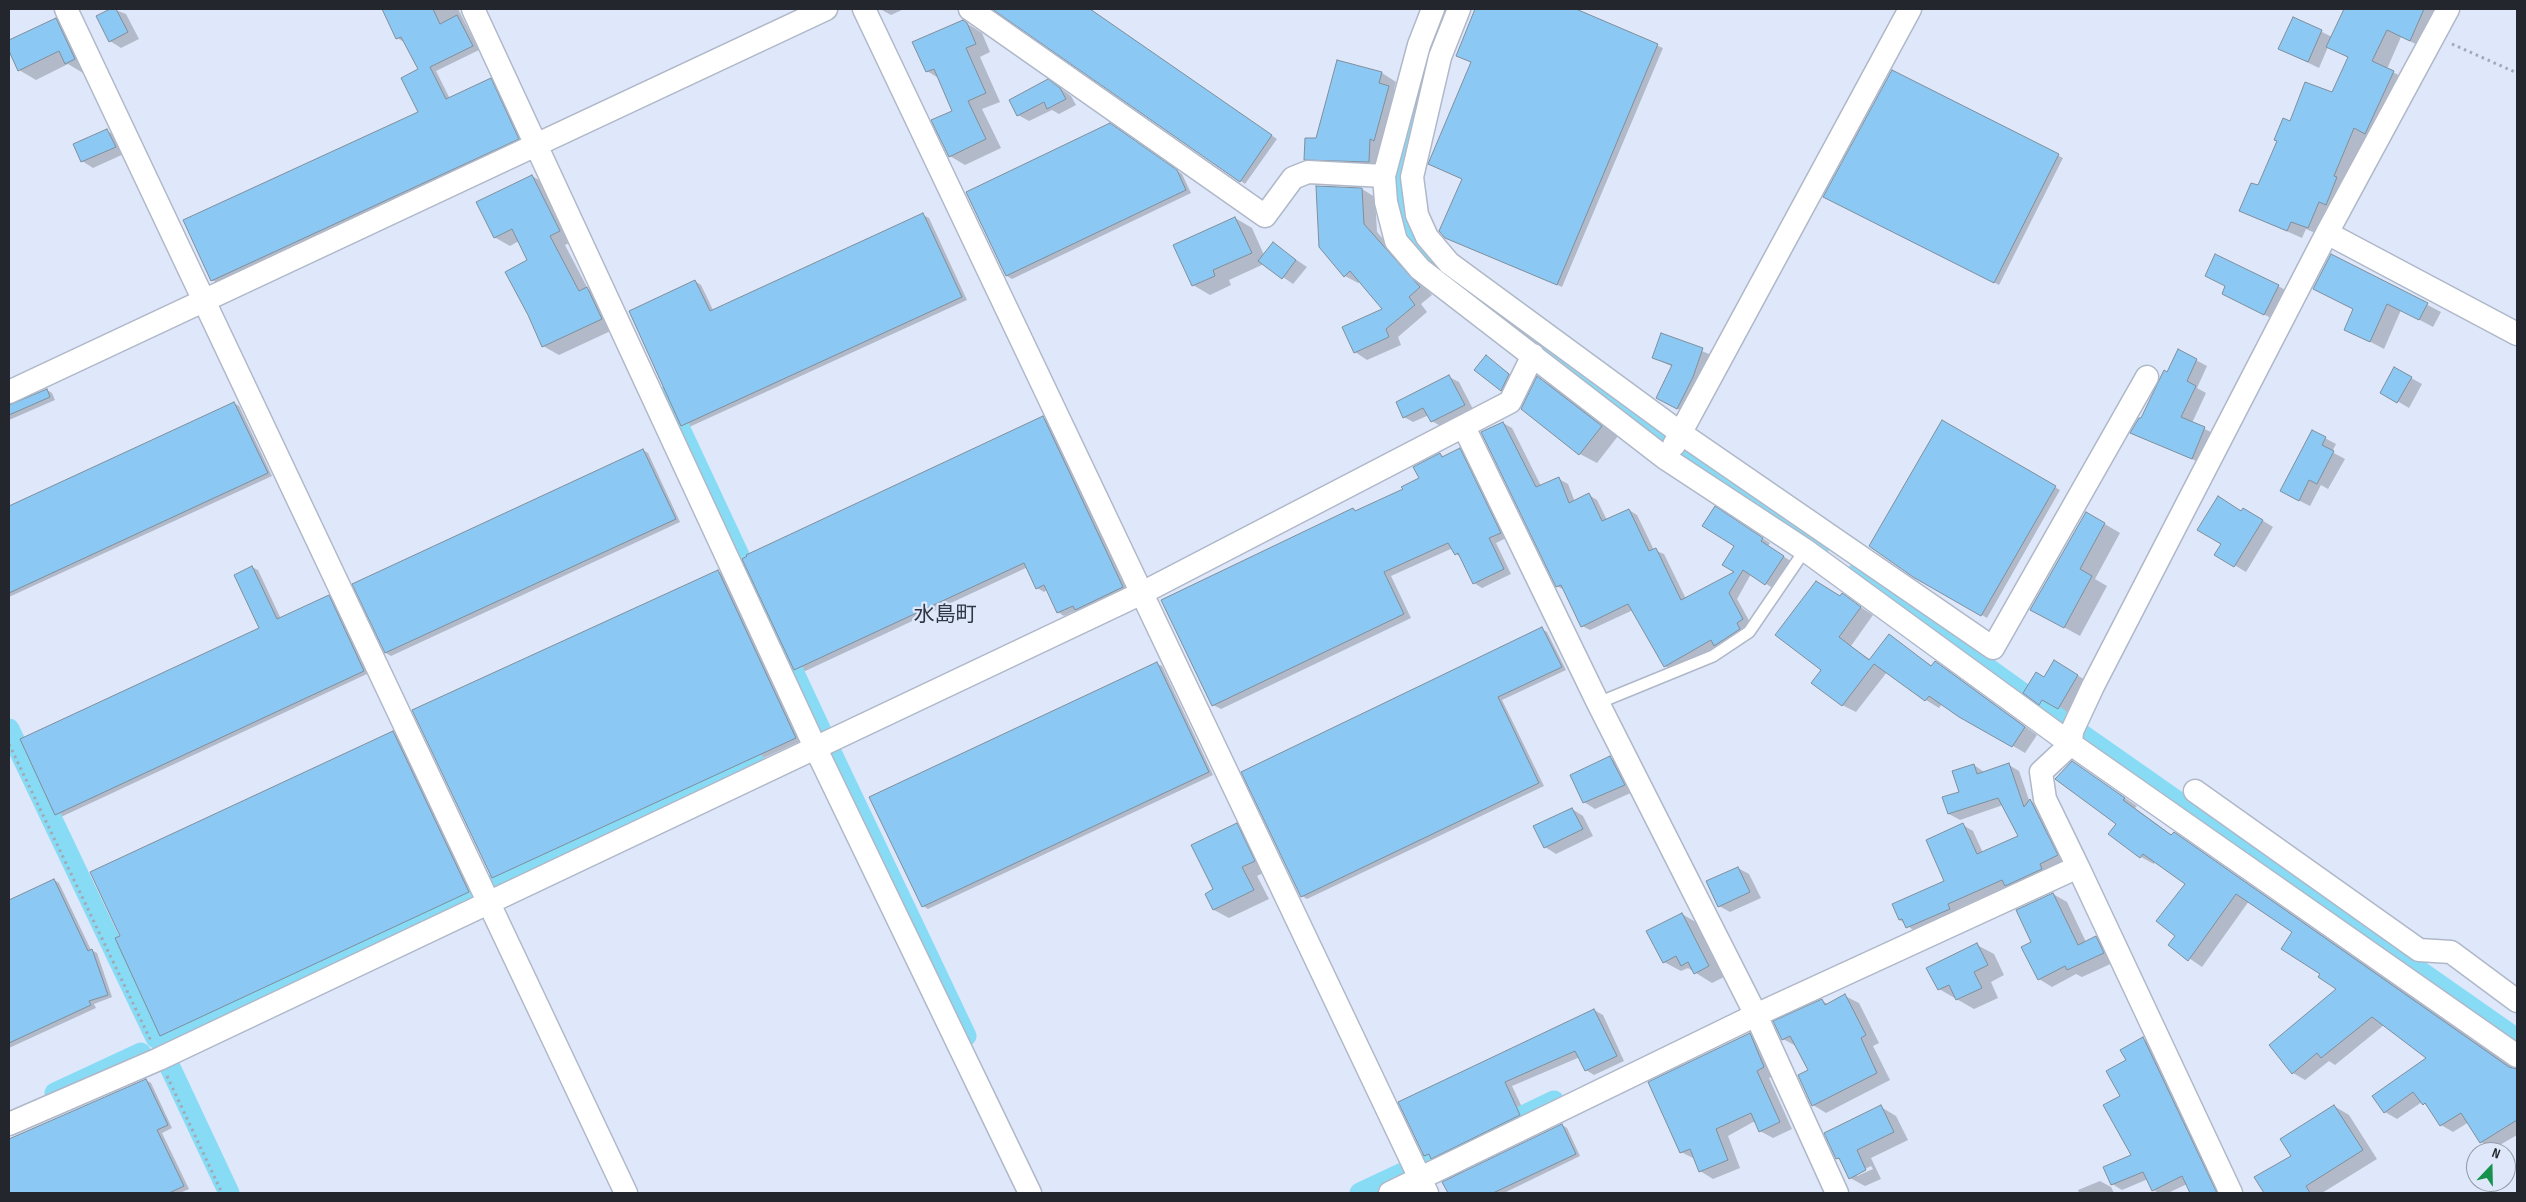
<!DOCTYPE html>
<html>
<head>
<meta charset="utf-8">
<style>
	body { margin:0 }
	#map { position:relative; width:2526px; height:1202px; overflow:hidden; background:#dfe8fa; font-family:"Sofia Sans Condensed",sans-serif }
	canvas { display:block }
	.frame { position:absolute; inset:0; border:10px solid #23262d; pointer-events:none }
	.north { position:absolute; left:2466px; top:1142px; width:50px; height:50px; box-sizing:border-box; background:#dfe8fa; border:1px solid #949aa8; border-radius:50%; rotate:21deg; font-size:14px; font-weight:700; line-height:20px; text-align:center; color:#23262d }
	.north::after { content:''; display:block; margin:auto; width:18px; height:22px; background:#16914e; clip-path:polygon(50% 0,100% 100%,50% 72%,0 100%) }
</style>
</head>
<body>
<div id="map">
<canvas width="2526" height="1202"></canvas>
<div class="frame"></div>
<div class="north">N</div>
</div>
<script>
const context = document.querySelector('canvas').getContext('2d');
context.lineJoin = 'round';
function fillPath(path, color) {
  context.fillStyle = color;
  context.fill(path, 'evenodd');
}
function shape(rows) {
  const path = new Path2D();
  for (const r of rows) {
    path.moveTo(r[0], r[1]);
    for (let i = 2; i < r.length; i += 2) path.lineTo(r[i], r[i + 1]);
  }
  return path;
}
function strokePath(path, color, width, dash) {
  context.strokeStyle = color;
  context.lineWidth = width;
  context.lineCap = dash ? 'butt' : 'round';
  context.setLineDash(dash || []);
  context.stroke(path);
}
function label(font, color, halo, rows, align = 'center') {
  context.font = font + ' "Sofia Sans Condensed","Noto Sans JP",sans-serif';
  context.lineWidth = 4.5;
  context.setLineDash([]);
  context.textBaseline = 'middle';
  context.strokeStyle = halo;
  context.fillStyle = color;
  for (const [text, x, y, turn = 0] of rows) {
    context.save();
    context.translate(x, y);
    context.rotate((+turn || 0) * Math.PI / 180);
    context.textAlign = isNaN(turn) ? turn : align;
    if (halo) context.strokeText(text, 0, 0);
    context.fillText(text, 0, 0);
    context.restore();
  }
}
const shadow = shape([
	[113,9,126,14,139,39,121,48,110,41,97,17],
	[383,9,458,9,479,50,436,71,450,99,491,80,498,84,525,143,219,284,212,280,420,113,419,70,404,42,397,38],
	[880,9,904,9,891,15],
	[995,9,1089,9,1277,139,1245,184],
	[1477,9,1572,9,1663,48,1562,287,1452,240,1463,179,1473,62,1457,55],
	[2360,9,2442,9,2424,48,2401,37,2387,69,2408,80,2322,236,2306,229,2302,238,2241,211,2258,187,2291,122,2333,94,2349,58,2328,47,2319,68,2280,49,2294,18,2332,37,2357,15],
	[56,19,72,29,91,69,83,73,68,64,36,80,19,70,9,48,9,42],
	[963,21,982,33,990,52,980,57,1000,102,982,109,1001,148,965,165,950,156,954,111,940,79,927,71],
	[1338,61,1382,73,1396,82,1394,90,1403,96,1383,170,1320,167,1305,159,1316,139],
	[1892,72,2063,158,1999,285,1830,200],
	[1059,87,1071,96,1076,105,1059,114,1052,110,1029,121,1018,115],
	[1115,128,1182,174,1191,193,1012,279,1007,276],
	[107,131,118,137,126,153,93,168,82,161],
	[532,176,548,185,575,240,565,245,588,289,603,298,617,328,559,355,543,346,529,260,519,241,510,246,494,237],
	[1362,189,1375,197,1377,232,1432,295,1421,304,1427,312,1398,337,1401,345,1367,360,1355,352,1384,309,1360,281,1358,283,1345,276],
	[923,215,929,218,967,300,687,428,682,425,695,281,701,285,713,310],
	[1235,218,1252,228,1264,255,1273,244,1307,267,1293,284,1264,264,1229,280,1231,285,1210,295,1193,285],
	[2332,255,2441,312,2433,327,2401,310,2384,349,2346,329,2355,310,2314,289],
	[2226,286,2278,286,2295,295,2281,323,2223,294],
	[1662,335,1714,356,1689,415,1668,404,1673,367,1654,358],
	[2179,351,2207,366,2197,388,2206,393,2192,423,2215,434,2203,464,2132,433,2142,420],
	[1487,357,1519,381,1512,397,1501,390],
	[1449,377,1459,382,1474,411,1442,427,1432,421,1429,415,1413,422,1404,417],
	[1538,378,1554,387,1618,436,1597,463,1580,454,1523,408],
	[2411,378,2422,384,2409,408,2382,392],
	[47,390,52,393,55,400,9,420,9,406],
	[234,403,239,406,272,476,9,597,9,507],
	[1043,418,1049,421,1128,591,1082,612,1077,610,1064,616,1058,612,1047,590,1044,592,1037,588,1028,567,801,673,795,669],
	[1942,422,2060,490,1987,618,1914,576],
	[1503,423,1512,428,1541,486,1559,479,1568,484,1575,502,1589,495,1597,500,1607,520,1629,510,1637,515,1654,550,1664,554,1686,599,1736,572,1736,545,1723,513,1770,543,1768,546,1792,562,1774,589,1751,574,1737,599,1751,624,1744,628,1747,634,1724,650,1717,646,1673,671,1665,666,1633,610,1590,630,1582,626,1564,590,1557,586],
	[2325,438,2336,444,2332,452,2345,459,2328,489,2321,485,2310,506,2292,497],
	[1460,449,1467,454,1508,537,1496,543,1511,574,1482,588,1474,583,1462,558,1456,554,1453,548,1391,576,1411,618,1221,709,1213,705,1353,509,1357,511,1404,490,1421,478,1440,454,1444,457],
	[643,450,648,453,680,522,391,656,386,653,354,585],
	[2244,509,2273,527,2246,572,2216,554],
	[2086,513,2120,533,2095,579,2107,586,2080,636,2047,618],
	[252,567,258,570,281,619,329,596,334,600,369,673,61,817,56,814,260,628],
	[718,571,723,574,801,741,498,880,493,877],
	[1842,595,1873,615,1851,646,1871,660,1889,636,1932,666,1935,662,1948,670,2037,735,2025,753,1942,704,1939,708,1926,700,1887,672,1856,712,1842,705,1823,670],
	[1542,629,1547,632,1566,670,1502,700,1544,786,1307,899,1302,896],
	[2054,662,2089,682,2069,715,2054,706,2051,710,2025,692,2044,678],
	[1157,664,1162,666,1213,775,928,909,923,906],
	[393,732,398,735,474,895,166,1038,161,1035],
	[1610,758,1621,764,1635,791,1595,809,1584,802],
	[2072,762,2137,806,2135,808,2173,836,2174,834,2187,841,2517,1070,2517,1135,2493,1149,2481,1142,2469,1122,2453,1132,2441,1125,2429,1107,2422,1102,2397,1119,2385,1112,2428,1058,2384,1025,2335,1065,2329,1061,2305,1080,2293,1073,2338,989,2294,932,2249,901,2202,967,2170,945,2177,936,2186,884,2155,861,2154,864,2141,857,2117,824,2057,777],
	[1974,765,1984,772,2009,765,2019,771,2029,800,2040,806,2067,861,1957,909,1960,914,1917,933,1900,920,1946,882,1963,825,1973,831,1983,853,2019,837,2003,805,1960,820,1949,814,1944,798,1960,792],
	[1572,809,1583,816,1593,836,1556,854,1545,847],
	[1237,825,1252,833,1269,870,1257,876,1269,899,1229,918,1214,910,1206,894,1215,890],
	[1738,868,1749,874,1761,898,1730,912,1719,906],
	[54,880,59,883,91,950,97,953,112,997,94,1004,96,1008,9,1048,9,901],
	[2053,894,2067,902,2086,942,2096,937,2109,945,2117,961,2082,977,2076,974,2052,987,2039,979,2032,942],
	[1682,914,1699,924,1726,976,1712,983,1688,968,1681,971,1664,962],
	[1977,945,1994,954,2004,975,1991,982,1998,998,1974,1009,1939,989],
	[1845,996,1859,1003,1879,1043,1873,1046,1890,1080,1826,1113,1813,1105,1810,1071,1796,1046,1783,1039,1822,1001,1828,1004],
	[1594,1010,1603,1015,1624,1061,1594,1075,1586,1070,1580,1057,1512,1086,1528,1120,1433,1160,1425,1156,1400,1103],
	[1750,1034,1762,1041,1776,1075,1769,1078,1792,1129,1773,1138,1760,1131,1757,1123,1753,1122,1728,1136,1740,1168,1713,1179,1700,1171,1695,1159,1681,1152],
	[2143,1039,2154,1045,2223,1193,2191,1193,2187,1184,2168,1193,2159,1193,2153,1190,2148,1179,2122,1190,2112,1184,2133,1156,2122,1096,2128,1061],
	[146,1080,151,1083,172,1128,162,1133,189,1189,180,1193,9,1193,9,1140],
	[2334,1106,2349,1115,2377,1159,2322,1193,2265,1193,2256,1177,2293,1156],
	[1881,1107,1896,1116,1908,1140,1871,1158,1881,1179,1865,1186,1850,1178,1842,1161,1837,1158],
	[1871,1166,1873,1169,1857,1176,1857,1173],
	[1562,1125,1567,1128,1580,1156,1504,1193,1449,1193,1444,1183],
	[2100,1181,2111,1187,2114,1193,2079,1193,2078,1190]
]);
const canal = shape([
	[1416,95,1397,182,1398,205,1417,251,1432,268],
	[1511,326,1819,547],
	[665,397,822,733],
	[1856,574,2059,719],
	[9,729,156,1038],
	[2077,731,2517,1039],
	[831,752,966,1036],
	[493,885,756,764],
	[162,1042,476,895],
	[169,1065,229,1193],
	[55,1093,141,1053],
	[1428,1161,1554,1101],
	[1360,1193,1409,1170]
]);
const building = shape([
	[110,9,116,9,128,32,109,42,96,16,110,9],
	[382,9,433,9,440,24,457,15,473,46,430,67,446,99,491,78,519,139,211,281,183,220,418,112,401,78,418,69,401,37,396,39,382,9],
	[992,9,1090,9,1272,135,1240,182,992,9],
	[1475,9,1576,9,1658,44,1557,285,1445,238,1439,231,1462,179,1428,164,1471,62,1456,56,1475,9],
	[2344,9,2424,9,2410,41,2387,30,2372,61,2394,71,2365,134,2354,128,2334,176,2337,177,2326,205,2319,202,2308,228,2291,222,2287,231,2239,211,2251,183,2258,185,2277,141,2274,140,2283,118,2290,121,2305,82,2332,92,2348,57,2326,47,2344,9],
	[2293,17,2322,30,2308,62,2278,49,2293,17],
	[56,18,75,59,65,64,59,51,18,71,9,51,9,40,56,18],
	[963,20,967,23,976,44,966,48,986,93,968,101,986,139,949,157,931,120,952,111,934,69,926,72,912,42,963,20],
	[1337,60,1382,72,1379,83,1389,86,1374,141,1370,139,1369,162,1304,160,1305,138,1316,138,1337,60],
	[1892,70,2059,154,1994,283,1823,197,1892,70],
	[1048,79,1060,88,1066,99,1047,109,1044,102,1017,116,1009,100,1048,79],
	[1110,123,1177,170,1186,190,1006,276,966,192,1110,123],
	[107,129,116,147,81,162,73,144,107,129],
	[532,175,560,231,550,236,579,291,587,287,602,319,542,347,528,315,505,272,527,260,512,229,494,238,476,202,532,175],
	[1316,186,1362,188,1364,224,1420,287,1409,297,1415,305,1386,329,1389,337,1354,353,1342,327,1382,309,1350,271,1344,277,1319,247,1316,186],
	[923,213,962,297,681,426,629,311,695,280,710,311,923,213],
	[1235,217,1252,253,1213,270,1215,276,1192,286,1173,245,1235,217],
	[1273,242,1296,260,1282,279,1258,261,1273,242],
	[2215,254,2279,285,2264,315,2222,294,2225,286,2205,276,2215,254],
	[2331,254,2428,303,2419,320,2387,304,2370,342,2344,330,2353,309,2313,289,2331,254],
	[1661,333,1703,348,1693,377,1677,409,1656,398,1672,365,1652,358,1661,333],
	[2178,349,2197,359,2187,381,2196,386,2181,417,2205,427,2192,459,2130,433,2139,418,2141,418,2164,370,2167,372,2178,349],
	[1486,355,1509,374,1501,391,1474,370,1486,355],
	[2394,367,2412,377,2397,403,2380,393,2394,367],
	[1449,375,1465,405,1431,422,1423,408,1403,418,1396,402,1449,375],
	[1537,376,1602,426,1579,455,1521,409,1537,376],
	[47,389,50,397,9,415,9,405,47,389],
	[234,402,268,473,9,593,9,506,234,402],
	[1043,416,1123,587,1075,610,1073,606,1057,613,1044,585,1036,589,1024,563,794,670,742,559,747,556,746,555,1043,416],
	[1942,420,2056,486,1981,616,1913,577,1869,546,1942,420],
	[1503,422,1536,487,1559,477,1569,503,1589,493,1602,521,1629,509,1649,551,1656,548,1681,600,1734,572,1722,565,1734,546,1702,526,1715,506,1763,538,1761,541,1784,556,1765,585,1743,570,1729,593,1743,619,1737,623,1740,629,1714,646,1711,640,1664,667,1628,604,1581,627,1561,585,1556,587,1481,432,1503,422],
	[2312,430,2326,437,2322,445,2334,451,2317,484,2309,480,2299,501,2280,491,2312,430],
	[1460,448,1501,533,1489,538,1504,569,1473,584,1458,553,1455,555,1448,543,1384,572,1404,614,1212,706,1161,600,1353,508,1355,511,1403,489,1401,487,1419,478,1413,467,1440,453,1442,457,1460,448],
	[643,449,676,519,385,653,352,584,643,449],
	[2218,496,2241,511,2243,508,2263,520,2234,567,2214,555,2221,544,2197,530,2218,496],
	[2086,512,2105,523,2080,569,2092,576,2064,628,2030,610,2086,512],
	[252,566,277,619,329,595,364,671,55,815,20,739,259,628,234,575,252,566],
	[718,570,796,738,492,878,412,710,718,570],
	[1816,581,1840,596,1842,593,1861,607,1839,637,1869,660,1889,634,1931,666,1935,661,2025,727,2012,747,1959,717,1929,696,1925,701,1874,664,1842,706,1811,683,1821,670,1775,635,1816,581],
	[1542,627,1562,667,1498,697,1539,783,1301,897,1241,772,1542,627],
	[2054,660,2078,675,2058,709,2042,700,2039,705,2023,693,2036,672,2044,677,2054,660],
	[1157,662,1209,772,922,907,869,797,1157,662],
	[393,731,469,892,160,1036,115,938,120,936,90,872,393,731],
	[1610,756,1625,785,1583,803,1570,775,1610,756],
	[2072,761,2125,798,2123,800,2171,835,2174,832,2509,1067,2517,1069,2517,1120,2480,1143,2461,1113,2440,1126,2425,1103,2423,1105,2413,1092,2384,1113,2372,1096,2426,1058,2372,1017,2321,1058,2317,1053,2292,1074,2269,1045,2336,989,2318,977,2320,974,2281,949,2292,932,2236,894,2188,961,2168,945,2175,936,2156,921,2185,884,2143,854,2140,858,2108,834,2116,824,2055,779,2072,761],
	[2009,763,2024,807,2030,799,2058,855,2040,864,2042,869,2005,886,2002,880,1948,904,1950,909,1906,928,1902,919,1899,920,1892,904,1944,881,1926,840,1963,823,1977,854,2018,836,1998,798,1948,814,1942,797,1959,792,1952,771,1974,764,1977,774,2009,763],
	[1572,808,1583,829,1544,848,1533,826,1572,808],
	[1237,823,1255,861,1242,867,1254,890,1213,910,1205,894,1213,889,1191,845,1237,823],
	[1738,867,1750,892,1718,907,1706,881,1738,867],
	[54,879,88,951,92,949,108,995,89,1001,91,1005,9,1043,9,900,54,879],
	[2053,893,2078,945,2096,936,2104,953,2067,970,2065,966,2038,980,2021,947,2031,942,2016,910,2053,893],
	[1682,913,1709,966,1694,974,1688,962,1681,966,1676,956,1663,963,1646,931,1682,913],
	[1977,943,1988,965,1974,972,1982,988,1956,1000,1949,985,1938,990,1926,968,1977,943],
	[1845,994,1866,1035,1861,1038,1877,1073,1812,1106,1798,1075,1808,1070,1790,1036,1782,1040,1773,1021,1822,999,1825,1005,1845,994],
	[1594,1009,1617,1056,1585,1071,1575,1051,1505,1082,1520,1115,1431,1159,1429,1154,1424,1156,1398,1102,1594,1009],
	[1750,1033,1764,1067,1757,1071,1780,1122,1759,1132,1751,1113,1716,1129,1728,1160,1699,1172,1690,1149,1680,1153,1648,1082,1750,1033],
	[2143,1037,2217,1193,2190,1193,2182,1176,2152,1191,2143,1172,2111,1185,2103,1167,2131,1155,2103,1105,2120,1096,2106,1071,2126,1060,2120,1050,2143,1037],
	[146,1079,168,1125,157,1130,184,1186,169,1193,9,1193,9,1139,146,1079],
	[1881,1105,1894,1132,1857,1150,1866,1170,1849,1179,1839,1158,1836,1159,1824,1133,1881,1105],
	[2334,1105,2363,1150,2306,1186,2310,1193,2264,1193,2254,1177,2291,1156,2280,1139,2334,1105],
	[1562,1124,1576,1154,1493,1193,1448,1193,1442,1182,1562,1124]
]);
const path = shape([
	[2452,44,2517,73],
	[9,744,151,1041],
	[167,1076,222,1193]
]);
const lane = shape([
	[1598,703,1713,656,1749,632,1805,550]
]);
const street = shape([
	[66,9,626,1193],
	[473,9,815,747,1030,1193],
	[864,9,1427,1193],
	[970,9,1265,216,1293,178,1308,172,1384,176],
	[1433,9,1419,45,1384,176,1386,202,1396,241,1420,269,1665,458,1805,550,2071,744,2517,1056],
	[1459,9,1440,57,1412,177,1417,215,1427,237,1449,263,1682,434,1993,648,2147,377],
	[2327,233,2517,334],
	[9,392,826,9],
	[1464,427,1598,703,1756,1015,1837,1193],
	[1674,445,1910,9],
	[2195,791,2419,950,2451,952,2517,1001],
	[2078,867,2231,1193],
	[9,1124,159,1059,1142,593,1510,402,1533,355],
	[1390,1193,1756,1015,2078,867,2045,799,2041,772,2071,744,2072,731,2093,686,2327,233,2448,9]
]);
const quarterNames = [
	["水島町",945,616]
];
fillPath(shadow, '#0003');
strokePath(canal, '#88dbf4', 21);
fillPath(building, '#8cc8f4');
strokePath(building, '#7f8e9a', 1);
strokePath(lane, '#afb8c8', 14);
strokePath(street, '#afb8c8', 25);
strokePath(path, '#a1a9b7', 3, [2.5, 4]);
strokePath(lane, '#fff', 11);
strokePath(street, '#fff', 22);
label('21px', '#303745', '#dfe8fa', quarterNames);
</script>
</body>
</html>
